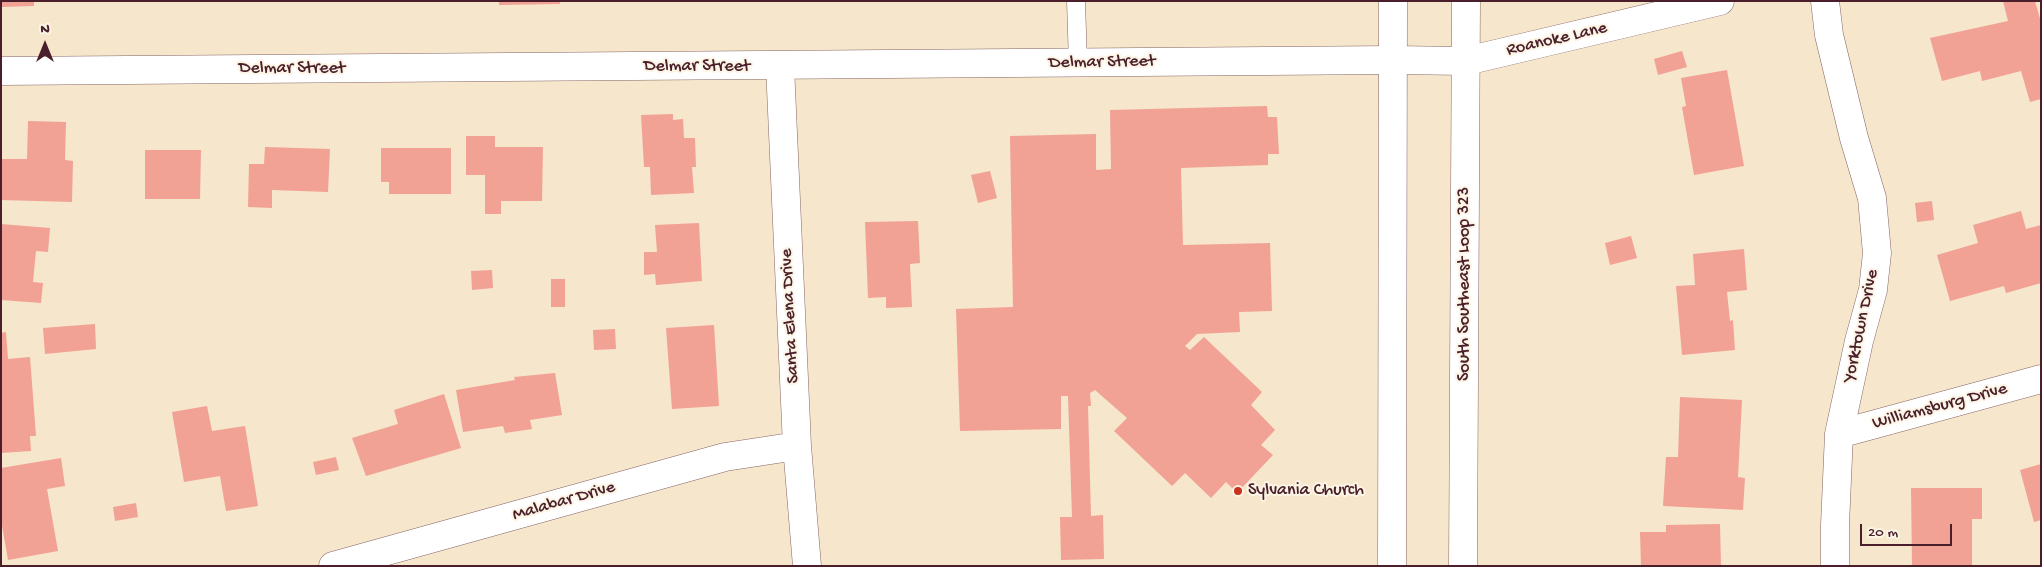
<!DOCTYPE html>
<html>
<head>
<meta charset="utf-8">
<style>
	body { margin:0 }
	#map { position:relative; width:2042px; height:567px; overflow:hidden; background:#f5e6cc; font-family:"Gochi Hand",sans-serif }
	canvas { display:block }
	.frame { position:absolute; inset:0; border:2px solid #4a1f2b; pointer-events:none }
	.north { position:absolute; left:20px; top:20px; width:50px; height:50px; -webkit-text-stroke:4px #fcf5e5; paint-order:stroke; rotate:0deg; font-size:14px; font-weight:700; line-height:20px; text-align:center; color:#4a1f2b }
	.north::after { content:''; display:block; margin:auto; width:18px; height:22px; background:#4a1f2b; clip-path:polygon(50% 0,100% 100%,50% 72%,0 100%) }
	.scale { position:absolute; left:1860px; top:524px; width:92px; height:22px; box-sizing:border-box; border:2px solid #4a1f2b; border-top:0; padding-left:6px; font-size:15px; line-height:18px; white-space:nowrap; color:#4a1f2b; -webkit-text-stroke:4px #fcf5e5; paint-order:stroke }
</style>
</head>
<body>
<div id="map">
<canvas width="2042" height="567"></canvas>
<div class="frame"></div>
<div class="north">N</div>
<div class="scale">20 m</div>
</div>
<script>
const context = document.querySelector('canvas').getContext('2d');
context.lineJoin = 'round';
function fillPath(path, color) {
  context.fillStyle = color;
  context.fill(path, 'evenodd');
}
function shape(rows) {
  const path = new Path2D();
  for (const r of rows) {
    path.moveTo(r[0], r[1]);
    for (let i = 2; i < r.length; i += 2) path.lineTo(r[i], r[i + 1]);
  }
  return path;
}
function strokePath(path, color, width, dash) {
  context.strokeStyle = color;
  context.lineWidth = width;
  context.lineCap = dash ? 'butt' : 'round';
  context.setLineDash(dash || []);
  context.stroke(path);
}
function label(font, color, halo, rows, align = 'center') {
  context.font = font + ' "Gochi Hand",sans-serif';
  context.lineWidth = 4;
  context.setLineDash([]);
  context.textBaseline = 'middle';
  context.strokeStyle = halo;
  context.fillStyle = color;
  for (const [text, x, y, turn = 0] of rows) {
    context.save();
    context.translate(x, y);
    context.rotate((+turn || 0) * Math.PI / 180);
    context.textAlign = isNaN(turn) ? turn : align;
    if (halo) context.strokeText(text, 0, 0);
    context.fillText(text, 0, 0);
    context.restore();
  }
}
const building = shape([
	[1,1,34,1,34,6,1,7],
	[499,1,560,1,560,4,499,5],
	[2003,1,2035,1,2041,22,2041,99,2030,102,2021,71,1982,81,1980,71,1942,81,1930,38,2008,21],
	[1682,51,1687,67,1658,75,1654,59],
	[1727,70,1744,166,1694,175,1682,107,1686,106,1681,78],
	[1267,106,1268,117,1277,117,1279,154,1268,154,1268,165,1181,168,1183,245,1270,243,1272,311,1239,312,1240,332,1197,334,1185,346,1190,350,1204,337,1262,392,1251,405,1275,430,1261,445,1273,455,1237,493,1226,482,1211,498,1185,473,1172,486,1114,431,1127,418,1095,390,1090,393,1091,406,1088,406,1091,516,1103,515,1104,559,1061,560,1060,517,1072,517,1068,396,1061,396,1061,429,960,431,956,309,1013,307,1010,136,1096,134,1096,170,1111,169,1110,110],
	[673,114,673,120,683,119,684,138,695,138,696,167,692,167,694,193,651,195,650,167,644,167,641,115],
	[28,121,66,122,65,160,73,161,72,202,1,200,1,159,27,159],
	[466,136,495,136,495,147,543,147,542,201,501,201,501,214,485,214,485,175,466,175],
	[265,147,330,149,328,192,272,190,272,208,248,207,249,164,264,164],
	[381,148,451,148,451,194,389,194,389,182,381,182],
	[145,150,201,150,200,199,145,199],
	[990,171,997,198,978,203,971,175],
	[1932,201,1934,220,1917,222,1915,203],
	[2021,211,2026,229,2041,225,2041,283,2006,293,2004,286,1950,301,1937,255,1978,243,1973,225],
	[918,221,920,263,910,264,912,307,886,308,886,297,868,298,865,222],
	[699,223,702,281,656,285,655,274,644,275,644,252,657,252,655,225],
	[1,224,50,228,48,252,36,251,33,282,43,283,41,303,1,300],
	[1631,236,1637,258,1610,265,1605,243],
	[1744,249,1747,290,1727,292,1730,321,1733,320,1735,350,1682,355,1676,286,1695,285,1693,254],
	[492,270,493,288,472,290,471,271],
	[551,279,565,279,565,307,551,307],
	[95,324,96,349,45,354,43,328],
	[714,325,719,406,672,409,666,328],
	[615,329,616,349,594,350,593,330],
	[6,332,8,359,30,357,36,436,30,436,31,451,1,453,1,333],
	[555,373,562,415,530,420,532,429,505,433,503,426,463,432,456,390,515,380,514,377],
	[444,394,461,448,366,476,352,438,398,424,394,410],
	[1680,397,1742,400,1738,477,1745,478,1743,510,1663,506,1666,457,1678,457],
	[207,406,212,431,245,426,258,506,226,511,220,476,184,482,172,412],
	[336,457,339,470,316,475,313,462],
	[61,458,65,486,47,489,58,551,8,560,1,520,1,468],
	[2041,464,2041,520,2034,522,2020,470],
	[1911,488,1982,488,1982,519,1972,519,1972,566,1912,566],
	[136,503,138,517,115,521,113,507],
	[1720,524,1721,566,1641,566,1640,532,1666,532,1666,525]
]);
const service = shape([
	[1076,1,1078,63]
]);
const minor = shape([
	[1825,1,1829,35,1854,138,1872,198,1877,253,1873,290,1859,341,1839,434,1835,525,1835,566],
	[780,66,797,446,807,566],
	[1,71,1393,60,1466,61,1720,1],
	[1839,434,2041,379],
	[333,566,725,457,797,446]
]);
const trunk = shape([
	[1392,566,1393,1],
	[1463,566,1466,1]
]);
const markers = [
	[1238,491,5,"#c8321e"]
];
const streetNames = [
	["Roanoke Lane",1557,40,-13],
	["Delmar Street",1102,63,-1],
	["Delmar Street",697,67],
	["Delmar Street",292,69],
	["South Southeast Loop 323",1465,284,-90],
	["Santa Elena Drive",791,316,-93],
	["Yorktown Drive",1862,326,-78],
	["Williamsburg Drive",1940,407,-15],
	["Malabar Drive",564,502,-16]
];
const poiNames = [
	["Sylvania Church",1248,491]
];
fillPath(building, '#f2a195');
strokePath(service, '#866563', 19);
strokePath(minor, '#866563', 29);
strokePath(trunk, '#866563', 29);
strokePath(service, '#fff', 18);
strokePath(minor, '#fff', 28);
strokePath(trunk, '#fff', 28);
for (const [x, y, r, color] of markers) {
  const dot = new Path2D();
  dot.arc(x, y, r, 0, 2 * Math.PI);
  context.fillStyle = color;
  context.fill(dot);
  strokePath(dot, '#fcf5e5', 2);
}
label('18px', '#4a1f2b', '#fcf5e5', streetNames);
label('18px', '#4a1f2b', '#fcf5e5', poiNames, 'left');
</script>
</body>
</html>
